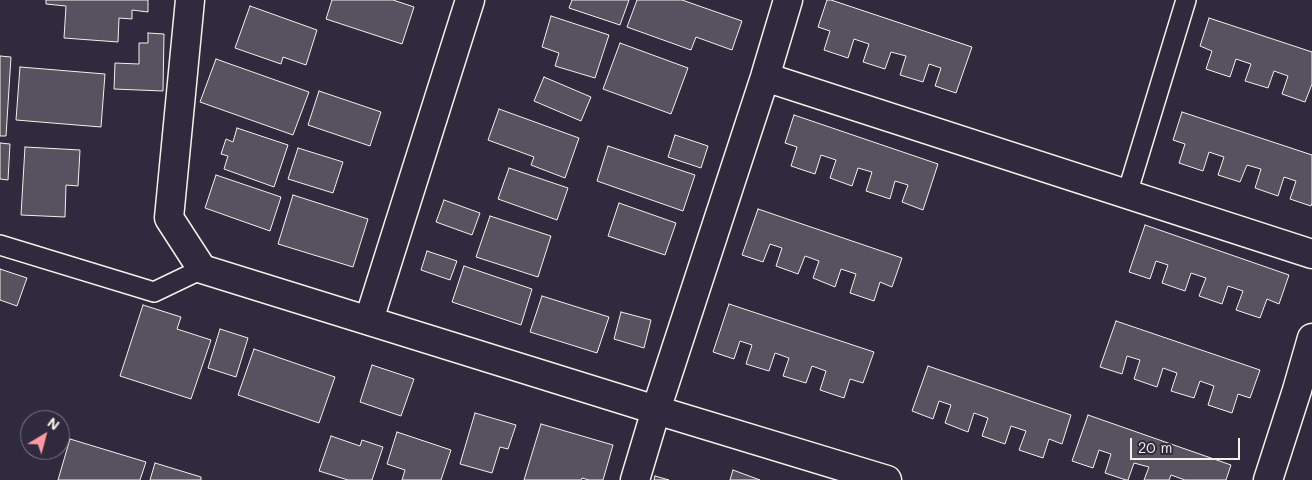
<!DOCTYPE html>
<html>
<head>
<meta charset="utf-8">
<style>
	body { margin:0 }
	#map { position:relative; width:1312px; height:480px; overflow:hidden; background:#2f2a3d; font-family:Mali,sans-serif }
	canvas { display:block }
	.north { position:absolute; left:20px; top:410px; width:50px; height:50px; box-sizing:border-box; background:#2f2a3d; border:1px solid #7e7a81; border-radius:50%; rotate:37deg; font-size:14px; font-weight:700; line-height:20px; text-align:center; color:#f4f1e8 }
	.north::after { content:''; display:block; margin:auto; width:18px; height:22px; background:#ff9aa2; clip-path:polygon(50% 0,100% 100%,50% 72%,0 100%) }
	.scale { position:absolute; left:1130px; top:438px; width:110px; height:22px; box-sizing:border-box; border:2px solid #f4f1e8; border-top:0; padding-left:6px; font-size:15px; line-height:18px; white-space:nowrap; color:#f4f1e8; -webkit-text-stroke:4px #2f2a3d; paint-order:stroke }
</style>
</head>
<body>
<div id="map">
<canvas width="1312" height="480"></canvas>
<div class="north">N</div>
<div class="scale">20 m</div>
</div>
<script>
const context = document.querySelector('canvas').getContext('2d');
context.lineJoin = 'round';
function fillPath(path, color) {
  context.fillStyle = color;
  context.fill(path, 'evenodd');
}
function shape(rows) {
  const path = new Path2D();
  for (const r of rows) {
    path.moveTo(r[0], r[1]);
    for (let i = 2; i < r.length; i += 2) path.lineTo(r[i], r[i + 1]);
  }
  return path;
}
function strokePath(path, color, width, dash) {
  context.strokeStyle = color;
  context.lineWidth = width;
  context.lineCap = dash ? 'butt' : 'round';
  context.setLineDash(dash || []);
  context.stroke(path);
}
const building = shape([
	[46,0,148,0,148,12,132,10,132,19,119,18,118,42,64,38,66,6,46,4,46,0],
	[332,0,393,0,414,7,402,44,326,19,332,0],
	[572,0,629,0,620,25,569,8,572,0],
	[637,0,682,0,742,21,732,50,696,37,691,50,627,27,637,0],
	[827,0,831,0,972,47,956,93,935,86,941,68,929,64,923,82,900,75,906,56,891,52,885,69,863,62,869,44,854,39,848,58,824,50,830,31,818,27,827,0],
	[250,6,317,30,306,65,283,57,281,64,235,48,250,6],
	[551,16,609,35,595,78,555,66,559,53,542,47,551,16],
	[1209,18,1312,52,1312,84,1305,102,1282,94,1288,76,1274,71,1268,88,1245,81,1251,64,1236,59,1230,77,1206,69,1212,51,1200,46,1209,18],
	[148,33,164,34,163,91,114,89,115,63,139,64,139,43,148,43,148,33],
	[620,43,688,68,671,114,603,89,620,43],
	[0,56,11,57,6,136,0,136,0,56],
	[216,59,309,92,293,135,200,102,216,59],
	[20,67,105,74,101,127,16,120,20,67],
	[544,77,591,97,581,121,534,101,544,77],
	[319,91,381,112,370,146,308,125,319,91],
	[499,109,579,138,565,178,531,165,534,157,488,140,499,109],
	[1182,112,1312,155,1312,203,1311,206,1290,199,1296,181,1284,177,1278,196,1255,188,1261,169,1247,165,1240,182,1218,175,1224,157,1209,152,1203,171,1179,163,1185,144,1173,140,1182,112],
	[794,115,938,164,923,210,902,202,908,185,895,181,890,199,866,191,872,172,858,168,852,186,830,178,836,160,821,155,815,174,791,166,797,147,785,143,794,115],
	[237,128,288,145,274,187,224,169,228,156,221,154,226,139,233,142,237,128],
	[675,135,708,146,701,168,668,157,675,135],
	[0,143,10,144,8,180,0,179,0,143],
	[608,146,695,175,683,211,597,181,608,146],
	[25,147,80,150,78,186,66,185,65,217,21,215,25,147],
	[298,148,343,162,333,193,288,179,298,148],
	[509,168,568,188,557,220,498,199,509,168],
	[216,175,281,197,270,231,205,208,216,175],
	[293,195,368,219,353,267,278,244,293,195],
	[444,200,480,213,472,235,436,222,444,200],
	[619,203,676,223,665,255,608,236,619,203],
	[758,209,902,258,892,287,880,282,874,301,850,293,856,274,841,269,835,287,813,278,819,261,805,256,798,274,776,266,782,248,770,244,763,262,742,255,758,209],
	[490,216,551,236,538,277,476,257,490,216],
	[1145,225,1289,275,1279,304,1267,299,1260,318,1236,310,1243,291,1228,286,1222,304,1199,296,1206,278,1191,273,1185,291,1162,283,1168,265,1156,261,1150,279,1129,272,1145,225],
	[427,251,457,261,450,280,421,270,427,251],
	[464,266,532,289,521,325,452,302,464,266],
	[0,269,27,278,17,306,0,300,0,269],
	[542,296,609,317,597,353,530,332,542,296],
	[729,304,874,352,863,383,850,379,844,398,820,390,826,371,812,366,806,383,783,376,789,358,775,353,769,371,746,364,752,345,740,341,734,359,713,352,729,304],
	[143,305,181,317,177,329,211,340,191,399,120,376,143,305],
	[621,312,651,320,644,348,614,339,621,312],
	[1116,321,1260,370,1250,398,1238,394,1232,413,1208,405,1214,386,1200,381,1194,398,1171,391,1177,373,1163,368,1157,387,1134,379,1140,360,1127,356,1122,374,1100,367,1116,321],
	[220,329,248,338,236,377,208,368,220,329],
	[254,349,335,377,319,423,238,395,254,349],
	[372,365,414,379,401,416,360,402,372,365],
	[928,366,1071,415,1062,444,1049,439,1043,458,1019,450,1026,431,1011,426,1005,444,982,436,988,418,974,413,968,432,945,423,951,405,939,401,933,419,912,411,928,366],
	[475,413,516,425,508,449,500,447,492,473,460,464,475,413],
	[1088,415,1231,465,1226,480,1185,480,1171,475,1169,480,1144,480,1149,467,1134,463,1128,480,1126,480,1105,473,1111,454,1099,450,1093,468,1072,461,1088,415],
	[541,424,613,445,603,480,589,480,582,478,581,480,524,480,541,424],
	[397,432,451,450,441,480,402,480,405,470,387,464,397,432],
	[331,436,360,446,362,440,383,447,372,480,348,480,319,471,331,436],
	[70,439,146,462,140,480,58,480,70,439],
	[155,463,201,477,201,480,150,480,155,463],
	[733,470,760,480,730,480,733,470],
	[655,476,669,480,654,480,655,476]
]);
const lane = shape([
	[1127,194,1186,0],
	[0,245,154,292,202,269]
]);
const street = shape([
	[190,0,169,218,202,269,656,410,887,480],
	[765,77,1312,254],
	[369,320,470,0],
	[635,480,656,410,765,77,788,0],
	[1268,480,1297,390,1312,338]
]);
fillPath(building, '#56525f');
strokePath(building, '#f4f1e8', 1);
strokePath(lane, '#f4f1e8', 22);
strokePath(street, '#f4f1e8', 31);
strokePath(lane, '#2f2a3d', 19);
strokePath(street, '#2f2a3d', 28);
</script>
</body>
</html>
